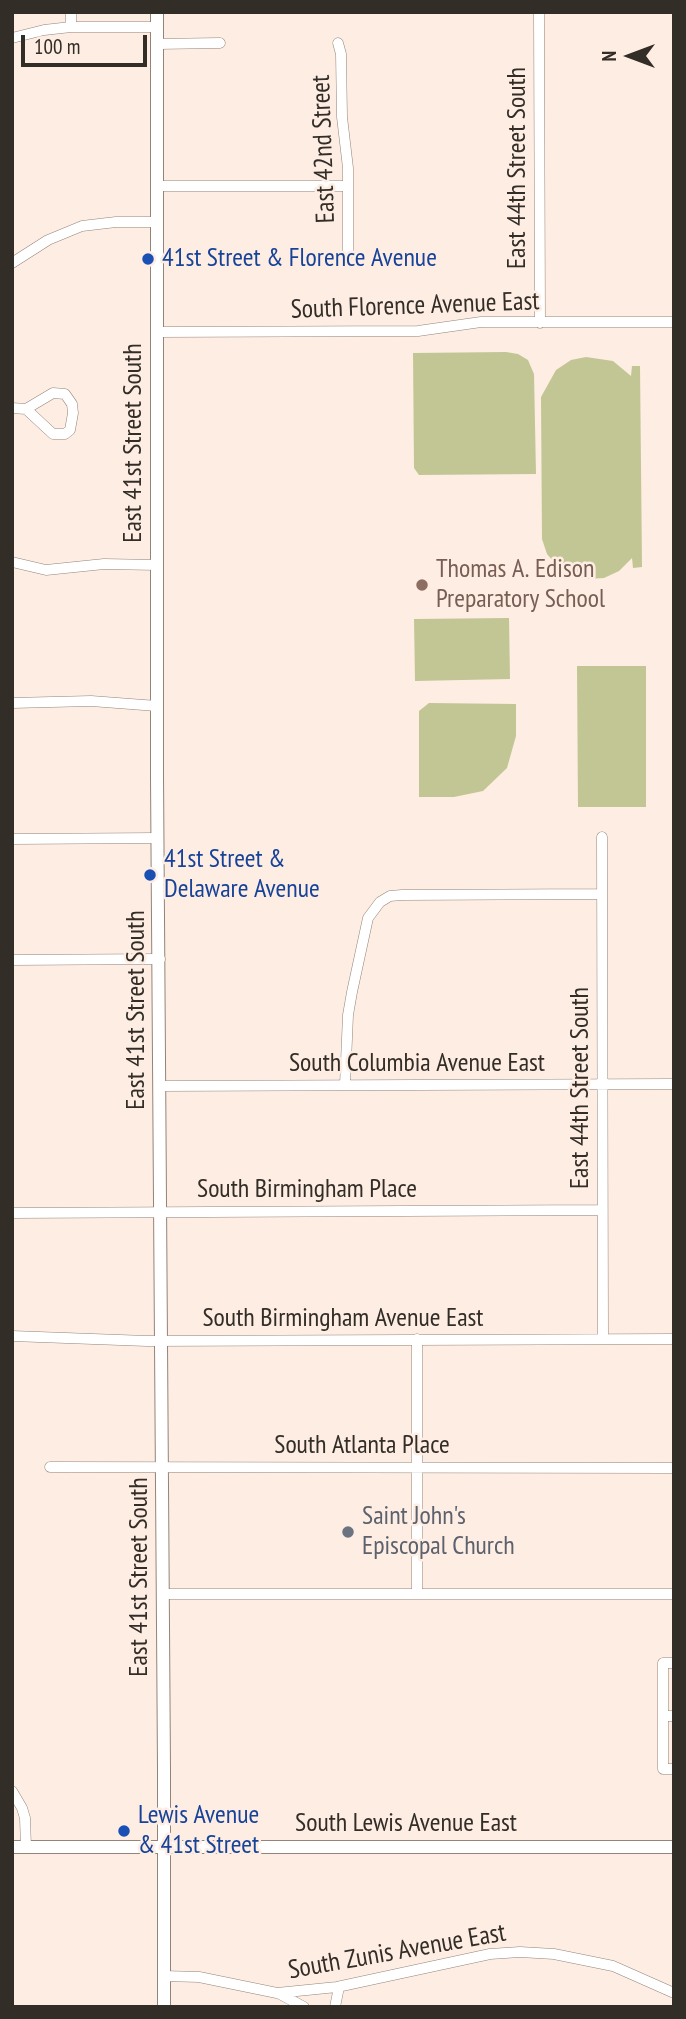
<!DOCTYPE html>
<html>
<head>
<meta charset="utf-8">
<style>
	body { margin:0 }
	#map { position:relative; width:686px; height:2019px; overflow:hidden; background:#feede2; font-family:"PT Sans Narrow",sans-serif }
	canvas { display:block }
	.frame { position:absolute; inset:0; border:14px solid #332d28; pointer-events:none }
	.north { position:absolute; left:595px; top:21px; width:70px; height:70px; -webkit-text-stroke:5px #feede2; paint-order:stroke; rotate:270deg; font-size:19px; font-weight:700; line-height:28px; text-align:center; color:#332d28 }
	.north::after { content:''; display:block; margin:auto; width:24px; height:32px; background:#332d28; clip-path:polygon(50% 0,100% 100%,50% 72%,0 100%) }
	.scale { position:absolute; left:21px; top:35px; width:126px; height:32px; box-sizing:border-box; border:4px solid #332d28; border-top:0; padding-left:9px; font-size:21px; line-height:24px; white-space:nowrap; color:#332d28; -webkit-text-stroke:5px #feede2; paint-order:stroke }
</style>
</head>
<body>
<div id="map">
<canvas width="686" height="2019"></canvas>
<div class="frame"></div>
<div class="north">N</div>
<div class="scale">100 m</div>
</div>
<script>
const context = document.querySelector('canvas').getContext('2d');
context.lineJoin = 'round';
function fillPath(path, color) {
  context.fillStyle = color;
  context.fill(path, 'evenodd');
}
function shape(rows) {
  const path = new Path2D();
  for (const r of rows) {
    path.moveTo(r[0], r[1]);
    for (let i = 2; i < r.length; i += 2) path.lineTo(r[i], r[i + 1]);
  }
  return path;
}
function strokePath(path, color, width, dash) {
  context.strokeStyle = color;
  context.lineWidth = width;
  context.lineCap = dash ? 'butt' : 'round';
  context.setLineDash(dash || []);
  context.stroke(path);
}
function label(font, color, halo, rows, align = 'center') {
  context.font = font + ' "PT Sans Narrow",sans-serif';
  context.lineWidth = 5;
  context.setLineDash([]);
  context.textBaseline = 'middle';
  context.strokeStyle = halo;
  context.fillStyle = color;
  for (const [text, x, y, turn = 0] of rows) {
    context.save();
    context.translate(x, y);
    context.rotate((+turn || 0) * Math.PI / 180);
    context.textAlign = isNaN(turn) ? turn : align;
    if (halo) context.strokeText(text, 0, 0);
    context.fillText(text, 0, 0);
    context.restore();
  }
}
const green = shape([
	[506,352,518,354,528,360,534,374,536,474,419,475,414,468,413,353],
	[586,357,613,361,631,376,632,366,640,366,642,567,633,568,632,558,619,571,604,578,587,579,572,576,559,568,547,554,542,539,541,397,556,370,571,360],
	[509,618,510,679,415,681,414,619],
	[577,666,646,666,646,807,578,807],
	[429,703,516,704,516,736,507,768,483,791,454,797,419,797,419,711]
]);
const street = shape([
	[539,12,540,323],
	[71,27,71,12],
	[12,38,44,30,71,27,157,27],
	[338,43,341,54,342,117,348,168,348,254],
	[157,44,220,43],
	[156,186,348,186],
	[12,263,48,240,82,226,116,222,157,222],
	[157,332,418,331,481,322,674,322],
	[12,408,26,409,53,393,65,394,72,404,73,413,70,430,65,434,53,434,26,409],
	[12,562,46,570,104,564,157,565],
	[12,703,91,701,157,706],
	[602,837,603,1339],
	[12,839,158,838],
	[12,960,160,959],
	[345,1085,348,1015,352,992,368,918,380,902,390,896,402,895,601,894],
	[160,1086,674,1084],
	[12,1213,602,1210],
	[12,1336,147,1341,674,1339],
	[417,1339,417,1594],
	[50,1467,674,1468],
	[162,1594,674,1594],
	[674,1663,663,1663,663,1769,674,1769],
	[663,1716,674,1716],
	[12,1791,22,1808,25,1818,26,1847],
	[164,1976,199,1977,277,1993,337,1987,490,1954,520,1952,554,1954,613,1966,674,1993],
	[278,1993,304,2007],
	[335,2007,339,1987]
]);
const secondary = shape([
	[157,12,157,777,164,1766,164,2007],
	[12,1847,674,1847]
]);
const markers = [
	[148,259,7,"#1a4fb4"],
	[422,585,7,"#8d6e63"],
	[150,875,7,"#1a4fb4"],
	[348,1532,7,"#6b7280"],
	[124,1831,7,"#1a4fb4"]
];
const streetNames = [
	["East 42nd Street",324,149,-92],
	["East 44th Street South",518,168,-90],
	["South Florence Avenue East",415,306,-2],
	["East 41st Street South",134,443,-90],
	["East 41st Street South",137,1010,-90],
	["South Columbia Avenue East",417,1064],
	["East 44th Street South",581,1088,-90],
	["South Birmingham Place",307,1190],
	["South Birmingham Avenue East",343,1319],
	["South Atlanta Place",362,1446],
	["East 41st Street South",140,1577,-90],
	["South Lewis Avenue East",406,1824],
	["South Zunis Avenue East",397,1952,-10]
];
const transitNames = [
	["41st Street & Florence Avenue",162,259],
	["41st Street &",164,860],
	["Delaware Avenue",164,890],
	["Lewis Avenue",138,1816],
	["& 41st Street",138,1846]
];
const educationNames = [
	["Thomas A. Edison",436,570],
	["Preparatory School",436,600]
];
const worshipNames = [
	["Saint John's",362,1517],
	["Episcopal Church",362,1547]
];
fillPath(green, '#c2c695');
strokePath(street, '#93847a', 11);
strokePath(secondary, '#93847a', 14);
strokePath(street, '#fff', 10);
strokePath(secondary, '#fff', 12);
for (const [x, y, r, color] of markers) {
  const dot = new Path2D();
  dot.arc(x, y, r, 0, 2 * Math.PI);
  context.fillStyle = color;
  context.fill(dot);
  strokePath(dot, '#feede2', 2.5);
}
label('26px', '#332d28', '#feede2', streetNames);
label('26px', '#164399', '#feede2', transitNames, 'left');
label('26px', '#785e54', '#feede2', educationNames, 'left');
label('26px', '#5b616d', '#feede2', worshipNames, 'left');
</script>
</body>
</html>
